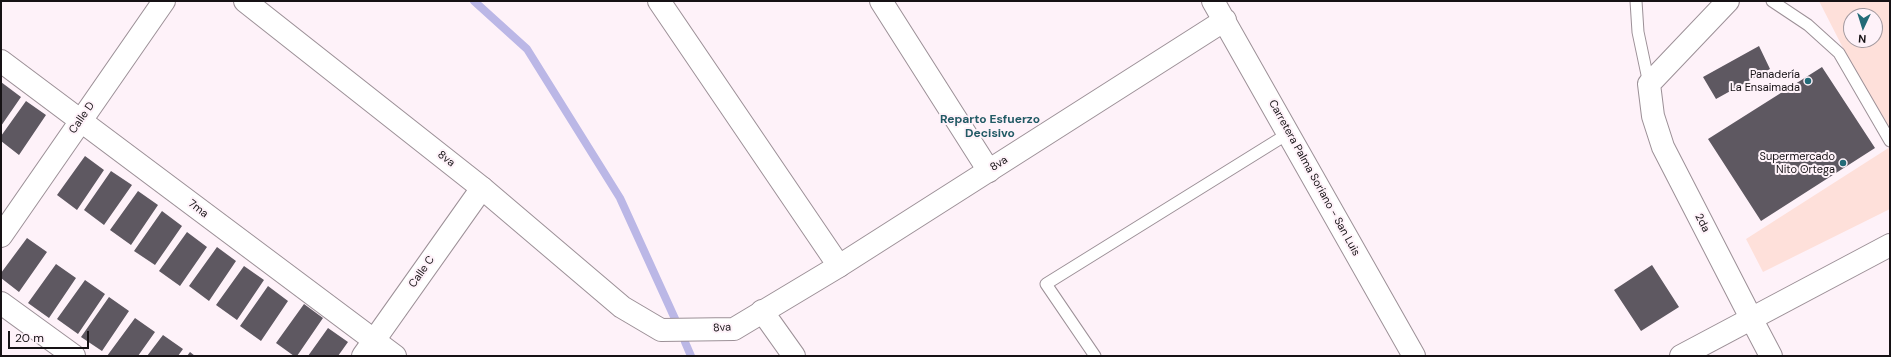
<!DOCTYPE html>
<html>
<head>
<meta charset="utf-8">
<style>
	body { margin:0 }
	#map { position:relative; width:1891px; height:357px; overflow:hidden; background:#fef2f9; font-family:"DM Sans",sans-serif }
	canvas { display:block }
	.frame { position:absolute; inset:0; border:2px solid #161215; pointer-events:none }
	.north { position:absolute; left:1843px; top:8px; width:40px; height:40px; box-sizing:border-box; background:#fef2f9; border:1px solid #a1989e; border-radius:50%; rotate:184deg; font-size:11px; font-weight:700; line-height:16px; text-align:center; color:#161215 }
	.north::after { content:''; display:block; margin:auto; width:14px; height:18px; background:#236b78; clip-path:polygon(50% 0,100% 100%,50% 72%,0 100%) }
	.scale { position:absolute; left:8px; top:331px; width:81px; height:18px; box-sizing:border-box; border:2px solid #161215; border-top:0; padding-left:5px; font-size:12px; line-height:14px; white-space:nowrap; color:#161215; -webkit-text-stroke:3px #fef2f9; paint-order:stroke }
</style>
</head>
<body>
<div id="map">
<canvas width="1891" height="357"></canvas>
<div class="frame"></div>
<div class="north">N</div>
<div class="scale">20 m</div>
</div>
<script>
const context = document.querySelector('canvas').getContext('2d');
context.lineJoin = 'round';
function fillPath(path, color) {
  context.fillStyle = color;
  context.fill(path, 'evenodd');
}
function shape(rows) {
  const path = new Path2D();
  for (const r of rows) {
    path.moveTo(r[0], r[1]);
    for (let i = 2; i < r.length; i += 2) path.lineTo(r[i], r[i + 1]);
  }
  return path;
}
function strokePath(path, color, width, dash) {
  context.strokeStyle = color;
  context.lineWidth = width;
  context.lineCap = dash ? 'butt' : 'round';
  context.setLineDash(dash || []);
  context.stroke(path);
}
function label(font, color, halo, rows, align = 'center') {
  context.font = font + ' "DM Sans",sans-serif';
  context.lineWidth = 4;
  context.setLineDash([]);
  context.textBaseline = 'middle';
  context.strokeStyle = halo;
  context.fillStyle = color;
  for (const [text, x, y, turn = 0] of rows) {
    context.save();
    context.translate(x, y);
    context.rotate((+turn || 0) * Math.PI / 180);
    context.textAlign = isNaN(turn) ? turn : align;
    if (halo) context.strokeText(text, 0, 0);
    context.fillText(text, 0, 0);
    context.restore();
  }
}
const green = shape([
	[1819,1,1890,1,1890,140],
	[1851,16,1875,16,1875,40,1851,40],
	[1890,147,1890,209,1763,272,1746,239]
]);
const stream = shape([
	[474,1,527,49,620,198,676,321],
	[685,342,691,356]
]);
const building = shape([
	[1759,46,1770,69,1716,99,1703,77],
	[1822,67,1875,148,1761,221,1708,139],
	[1,82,21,97,1,126],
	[26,101,46,115,19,155,1,141,1,136],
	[85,156,104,170,77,210,57,195],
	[111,171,132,185,104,225,84,210],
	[138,191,158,205,131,245,110,230],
	[162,211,182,226,155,265,134,251],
	[187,232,207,247,180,286,159,271],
	[27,238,47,252,19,292,1,278,1,273],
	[217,247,236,261,209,301,189,286],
	[56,264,76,278,49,318,28,303],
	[1652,265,1679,307,1641,331,1614,290],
	[244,266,264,280,237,320,216,305],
	[85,280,105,294,78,334,57,319],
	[268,286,288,301,261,341,240,326],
	[109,297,129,311,102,351,81,337],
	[304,304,323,318,297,356,294,356,276,343],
	[135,318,155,332,138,356,107,356],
	[328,328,348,342,338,356,308,356],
	[163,335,183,349,178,356,147,356],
	[190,352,195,356,187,356]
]);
const lane = shape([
	[1636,1,1638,32,1649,84],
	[1772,1,1808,25,1839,53,1890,141],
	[1095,356,1046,284,1289,133]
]);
const street = shape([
	[245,1,482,188],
	[659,1,839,266],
	[881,1,989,171],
	[1728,1,1649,84,1653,116,1663,147,1751,318],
	[1,61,395,356],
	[1,236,164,1],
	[1,303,74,356],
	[762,311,794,356]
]);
const secondary = shape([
	[1213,1,1414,356],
	[1751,318,1771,356],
	[363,356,482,188,622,307,661,330,734,329,839,266,1225,20],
	[1681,356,1890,245]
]);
const markers = [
	[1808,81,4,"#236b78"],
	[1843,163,4,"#236b78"]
];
const poiNames = [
	["Panadería",1800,75],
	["La Ensaimada",1800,88],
	["Supermercado",1835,157],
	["Nito Ortega",1835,170]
];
const streetNames = [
	["Calle D",82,118,-55],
	["8va",446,159,38],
	["8va",999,164,-33],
	["Carretera Palma Soriano - San Luis",1314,178,61],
	["7ma",198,209,37],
	["2da",1702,223,63],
	["Calle C",422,272,-55],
	["8va",722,328,-4]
];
const neighbourhoodNames = [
	["Reparto Esfuerzo",990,120],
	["Decisivo",990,134]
];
fillPath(green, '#fee0da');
strokePath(stream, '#bbb7e6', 8);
fillPath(building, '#5e5861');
strokePath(lane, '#9c9097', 13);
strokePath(street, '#9c9097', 24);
strokePath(secondary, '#9c9097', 24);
strokePath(lane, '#fff', 11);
strokePath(street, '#fff', 22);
strokePath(secondary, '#fff', 22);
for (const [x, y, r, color] of markers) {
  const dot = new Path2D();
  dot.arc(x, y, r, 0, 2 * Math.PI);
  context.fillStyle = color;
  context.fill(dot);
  strokePath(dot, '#fef2f9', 1.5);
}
label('11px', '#161215', '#fef2f9', poiNames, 'right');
label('11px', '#161215', '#fef2f9', streetNames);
label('bold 12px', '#225a65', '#fef2f9', neighbourhoodNames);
</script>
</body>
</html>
